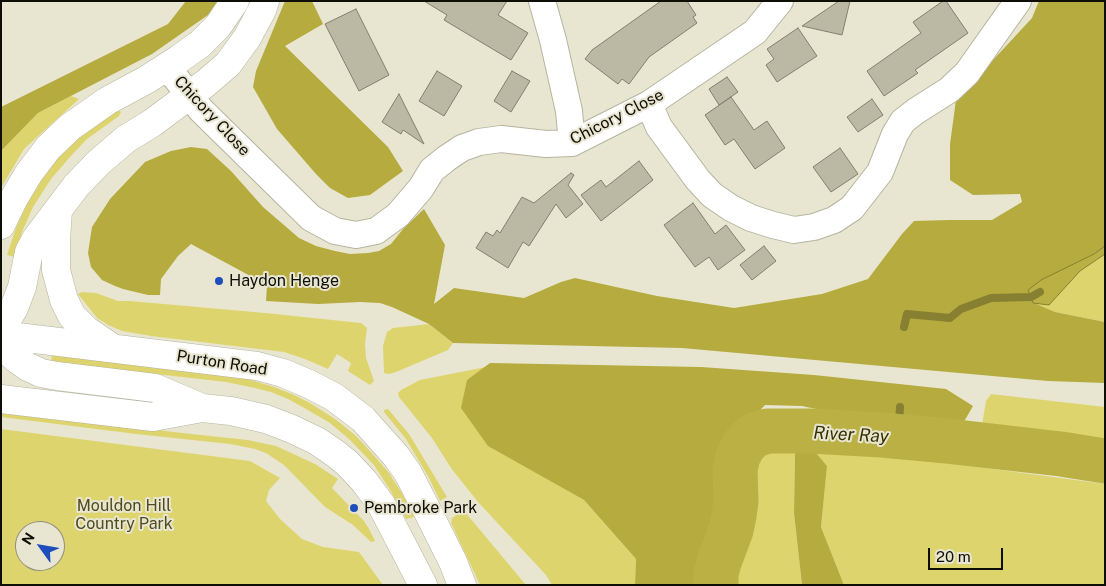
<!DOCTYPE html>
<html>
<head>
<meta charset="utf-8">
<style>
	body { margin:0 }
	#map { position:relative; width:1106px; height:586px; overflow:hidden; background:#e8e6d0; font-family:"Public Sans",sans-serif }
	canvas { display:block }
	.frame { position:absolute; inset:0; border:2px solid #0e0d06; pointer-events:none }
	.north { position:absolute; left:15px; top:521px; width:50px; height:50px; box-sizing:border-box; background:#e8e6d0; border:1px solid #918f7f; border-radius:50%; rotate:302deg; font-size:14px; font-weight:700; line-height:20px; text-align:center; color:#0e0d06 }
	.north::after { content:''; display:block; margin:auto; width:18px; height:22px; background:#1d4ebb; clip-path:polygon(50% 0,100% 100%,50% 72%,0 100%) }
	.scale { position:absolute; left:928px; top:548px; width:75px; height:22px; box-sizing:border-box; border:2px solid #0e0d06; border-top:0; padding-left:6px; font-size:15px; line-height:18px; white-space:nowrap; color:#0e0d06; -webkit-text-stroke:4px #e8e6d0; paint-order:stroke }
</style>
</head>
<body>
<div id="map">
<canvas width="1106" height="586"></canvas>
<div class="frame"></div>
<div class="north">N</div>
<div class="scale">20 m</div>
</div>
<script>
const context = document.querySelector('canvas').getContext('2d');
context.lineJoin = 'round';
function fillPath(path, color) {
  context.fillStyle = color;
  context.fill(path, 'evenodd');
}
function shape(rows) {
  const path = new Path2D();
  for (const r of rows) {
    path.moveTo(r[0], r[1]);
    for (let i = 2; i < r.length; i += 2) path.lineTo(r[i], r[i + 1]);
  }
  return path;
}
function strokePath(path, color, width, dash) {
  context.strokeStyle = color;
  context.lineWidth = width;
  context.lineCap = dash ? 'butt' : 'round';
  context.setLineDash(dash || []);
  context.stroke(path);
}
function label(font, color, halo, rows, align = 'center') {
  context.font = font + ' "Public Sans",sans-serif';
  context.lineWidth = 4;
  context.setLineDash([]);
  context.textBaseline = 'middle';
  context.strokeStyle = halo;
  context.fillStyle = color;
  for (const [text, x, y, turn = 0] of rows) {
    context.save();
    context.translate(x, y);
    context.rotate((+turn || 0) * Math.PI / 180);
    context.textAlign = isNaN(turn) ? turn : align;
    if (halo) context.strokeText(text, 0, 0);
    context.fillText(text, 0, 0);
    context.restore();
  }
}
const green = shape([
	[71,96,79,99,24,149,1,188,1,151,38,113],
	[117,110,121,112,119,116,87,139,70,157,51,179,33,207,22,232,15,257,7,255,16,228,27,204,43,177,60,155,80,136],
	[1105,254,1105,322,1055,312,1033,303,1049,304,1080,271],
	[82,292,96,293,118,301,130,301,265,313,361,323,367,328,365,344,366,358,374,381,370,385,348,371,351,363,337,354,328,369,305,359,284,352,151,336,122,331,108,325,97,318,78,294],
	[429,324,453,343,448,350,396,372,389,374,384,373,383,346,387,332,393,328],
	[52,355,230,375,251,380,274,387,292,394,310,403,335,419,355,435,370,451,389,473,403,495,414,517,406,519,390,490,374,465,350,440,330,423,306,409,288,399,271,392,255,388,226,382,51,362],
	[486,367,467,380,489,446,584,500,636,559,635,585,552,585,546,575,478,502,451,468,432,438,399,397,398,393,401,390,420,380],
	[991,394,1105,407,1105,445,982,425,986,401],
	[388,409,409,434,447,497,440,501,429,478,406,439,384,412,384,410],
	[1,411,182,433,248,440,276,446,315,464,338,479,332,488,364,521,369,529,375,541,371,542,353,525,325,507,284,465,266,453,255,449,230,444,136,434,1,417],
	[1,429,250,461,280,478,269,490,266,501,280,519,302,539,323,547,359,552,383,585,1,585],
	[25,531,55,531,55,561,25,561],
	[800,443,1105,484,1105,585,844,585,821,527,827,466,812,448,795,453,794,513,802,585,738,585,737,579,751,527,750,492,754,457,766,444],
	[461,512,465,512,526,585,480,585,451,523,452,518]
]);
const forest = shape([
	[186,1,218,1,208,15,152,54,38,113,1,151,1,107,168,24],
	[285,1,312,1,323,24,285,46,388,147,403,171,370,195,348,198,330,188,316,174,277,129,253,87,256,71],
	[1039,1,1105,1,1105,246,1094,254,1028,290,1034,303,1055,312,1105,322,1105,383,1048,381,682,348,453,343,429,324,392,307,380,303,360,302,318,304,266,301,267,285,191,244,178,256,161,279,160,295,148,295,123,289,115,286,102,280,91,267,88,253,92,227,110,199,145,162,171,151,191,147,207,149,231,171,263,207,299,238,316,246,335,251,350,254,368,253,379,251,391,244,403,229,424,209,445,245,434,304,454,288,524,298,561,282,575,278,657,296,734,308,822,294,868,279,902,234,914,221,950,220,992,220,1022,202,1020,194,973,195,950,180,950,144,956,100,1032,18],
	[490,363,701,367,814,375,946,389,973,406,947,451,912,452,873,421,802,406,765,405,746,425,726,507,698,577,700,585,635,585,636,559,584,500,488,446,461,408,467,380],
	[812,448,827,466,821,527,844,585,802,585,794,513,795,453]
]);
const water = shape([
	[1105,246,1105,254,1080,271,1049,305,1033,303,1028,290,1041,280,1094,254,1105,246]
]);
const stream = shape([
	[904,327,907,314,950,318,961,309,991,298,1031,297,1040,292],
	[898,437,900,407]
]);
const river = shape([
	[716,585,716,574,719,562,731,530,734,516,736,501,735,470,738,456,744,445,754,435,768,431,810,431,882,435,947,441,1061,454,1105,461]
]);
const building = shape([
	[424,1,507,1,498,15,528,33,511,60,444,20,447,15,424,1],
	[661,1,687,1,696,15,693,17,697,23,649,57,629,84,622,79,618,84,585,59,592,50,661,1],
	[839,1,850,1,842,35,802,26,839,1],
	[943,1,946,1,968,33,915,70,918,73,884,96,867,71,921,33,913,22,943,1],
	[356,9,389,75,359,91,325,24,356,9],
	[798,28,817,56,777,82,766,65,774,59,767,49,798,28],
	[437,71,462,86,444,116,419,101,437,71],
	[512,71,530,81,511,112,494,101,512,71],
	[727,77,738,92,719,105,709,89,727,77],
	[399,94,424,144,403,130,401,134,382,122,399,94],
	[731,97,754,130,767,121,785,148,755,169,734,139,725,145,705,115,731,97],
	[872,99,883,115,858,132,847,117,872,99],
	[840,148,858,174,831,192,813,167,840,148],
	[639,161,653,180,601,221,581,195,601,180,606,187,639,161],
	[571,173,574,175,568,185,583,204,566,218,556,204,529,246,523,242,508,268,476,248,486,232,493,236,497,230,500,233,522,197,534,203,571,173],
	[693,203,715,234,726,225,745,250,718,270,709,257,695,267,664,225,693,203],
	[764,246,776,261,752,280,740,265,764,246]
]);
const street = shape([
	[542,1,553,40,569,111,572,143],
	[167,67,201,110,311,218,335,231,356,235,376,231,398,215,421,188,432,170,447,158,462,148,479,142,501,139,546,144,572,143,649,104,755,32,780,1],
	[649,104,659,127,698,180,712,195,731,208,751,218,773,225,794,230,814,227,834,220,852,208,880,172,895,134,903,121,916,111,949,90,967,73,1018,1]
]);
const secondary = shape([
	[58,210,56,241,56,270,64,300,72,316,86,330,111,347],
	[1,225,14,198,29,173,48,148,70,127,107,101,146,80,179,59,200,44,218,26,235,1],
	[1,330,14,308,22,287,29,252,36,239,76,186,98,163,126,139,152,123,206,83,228,64,247,38,262,10,265,1],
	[1,335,257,366,283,373,309,384,334,397,363,419,396,456,408,473,432,520,453,562,462,585],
	[1,341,8,351,18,360,28,367,41,373,57,376,155,388,202,408],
	[1,399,153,417,202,408,231,411,266,419,292,429,317,441,336,454,347,463,364,481,381,504,423,585]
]);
const markers = [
	[219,281,5,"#1d4ebb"],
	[354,508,5,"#1d4ebb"]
];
const streetNames = [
	["Chicory Close",212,116,47],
	["Chicory Close",617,117,-27],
	["Purton Road",222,363,9]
];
const poiNames = [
	["Haydon Henge",229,281],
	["Pembroke Park",364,508]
];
const parkNames = [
	["Mouldon Hill",124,506],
	["Country Park",124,524]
];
const waterNames = [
	["River Ray",851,435,3]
];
fillPath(green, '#ded46e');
fillPath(forest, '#b6ab3e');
fillPath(water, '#bbb044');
strokePath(water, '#877f31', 1);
strokePath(stream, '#877f31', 8);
strokePath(river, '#bbb044', 45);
fillPath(building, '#bbb9a4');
strokePath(building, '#81806c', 1);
strokePath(street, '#b6b49f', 28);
strokePath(secondary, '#b6b49f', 29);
strokePath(street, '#fff', 26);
strokePath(secondary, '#fff', 28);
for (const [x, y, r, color] of markers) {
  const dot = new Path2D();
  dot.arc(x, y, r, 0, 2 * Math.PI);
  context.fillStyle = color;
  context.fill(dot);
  strokePath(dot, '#e8e6d0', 2);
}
label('16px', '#0e0d06', '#e8e6d0', streetNames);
label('16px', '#0e0d06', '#e8e6d0', poiNames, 'left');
label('16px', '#504b1f', '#e8e6d0', parkNames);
label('italic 18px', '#343000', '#e8e6d0', waterNames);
</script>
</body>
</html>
